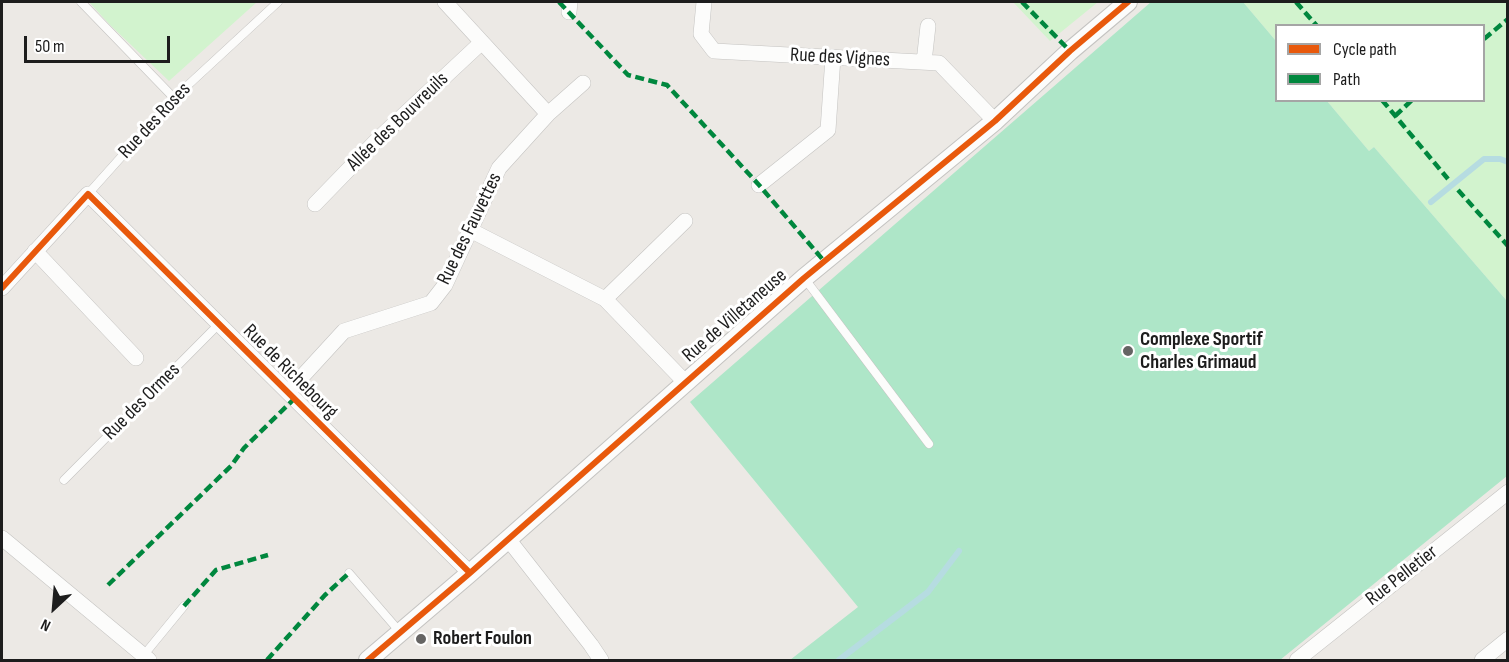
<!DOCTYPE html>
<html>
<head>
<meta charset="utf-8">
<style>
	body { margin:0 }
	#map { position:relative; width:1509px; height:662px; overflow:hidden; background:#ece9e5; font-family:"Sofia Sans Condensed",sans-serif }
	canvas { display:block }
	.frame { position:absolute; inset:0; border:3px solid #1d1d1d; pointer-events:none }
	.legend { position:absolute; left:1275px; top:24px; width:210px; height:78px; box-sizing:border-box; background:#fff; border:2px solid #a5a5a5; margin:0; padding:8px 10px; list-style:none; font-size:18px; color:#1d1d1d }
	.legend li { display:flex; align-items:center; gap:12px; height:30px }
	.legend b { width:30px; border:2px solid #a5a5a5 }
	.north { position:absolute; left:24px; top:578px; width:60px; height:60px; -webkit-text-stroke:4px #fff; paint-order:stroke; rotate:206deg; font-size:16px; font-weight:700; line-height:24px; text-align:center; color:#1d1d1d }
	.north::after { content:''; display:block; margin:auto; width:21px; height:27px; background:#1d1d1d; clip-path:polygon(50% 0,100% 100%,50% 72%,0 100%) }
	.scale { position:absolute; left:24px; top:36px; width:146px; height:27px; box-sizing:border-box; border:3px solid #1d1d1d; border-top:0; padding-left:8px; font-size:18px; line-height:21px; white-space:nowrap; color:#1d1d1d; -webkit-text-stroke:4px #fff; paint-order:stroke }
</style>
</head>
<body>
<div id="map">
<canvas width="1509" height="662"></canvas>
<div class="frame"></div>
<ul class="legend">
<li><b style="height:8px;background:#e8590c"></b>Cycle path</li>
<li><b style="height:8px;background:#00873e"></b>Path</li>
</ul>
<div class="north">N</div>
<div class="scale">50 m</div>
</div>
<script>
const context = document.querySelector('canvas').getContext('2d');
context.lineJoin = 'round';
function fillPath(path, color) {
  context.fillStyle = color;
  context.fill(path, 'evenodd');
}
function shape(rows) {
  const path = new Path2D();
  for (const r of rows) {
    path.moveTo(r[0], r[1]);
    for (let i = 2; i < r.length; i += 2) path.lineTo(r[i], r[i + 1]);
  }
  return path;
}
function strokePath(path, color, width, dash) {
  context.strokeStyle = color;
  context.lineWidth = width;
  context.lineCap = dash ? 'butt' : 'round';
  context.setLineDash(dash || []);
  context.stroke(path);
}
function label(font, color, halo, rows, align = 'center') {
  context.font = font + ' "Sofia Sans Condensed",sans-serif';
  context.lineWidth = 6;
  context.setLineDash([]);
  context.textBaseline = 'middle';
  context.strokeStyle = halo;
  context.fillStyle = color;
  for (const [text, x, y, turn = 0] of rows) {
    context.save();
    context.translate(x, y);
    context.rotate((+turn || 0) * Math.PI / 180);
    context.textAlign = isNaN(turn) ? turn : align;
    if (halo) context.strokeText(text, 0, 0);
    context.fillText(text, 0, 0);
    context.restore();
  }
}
const park = shape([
	[89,2,257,2,169,81,110,25],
	[1013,2,1098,2,1050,41],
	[1243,2,1507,2,1507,301,1374,147,1369,151,1327,101,1484,100,1484,26,1276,26,1276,41]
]);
const pitch = shape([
	[1151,2,1243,2,1276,41,1276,100,1327,101,1369,151,1374,147,1507,301,1507,476,1280,660,790,660,858,607,690,402]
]);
const stream = shape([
	[1431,202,1484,159,1500,159,1508,162],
	[839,660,928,592,959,551]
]);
const service = shape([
	[81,2,174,98],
	[88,194,174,98,278,2],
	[805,279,929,444],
	[64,480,219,324],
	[349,573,400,632],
	[143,656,184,606]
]);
const minor = shape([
	[445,2,548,114],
	[704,2,701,34,714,51,939,63,995,121],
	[569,12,570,2],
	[924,62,928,26],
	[759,185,828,130,833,57],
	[315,204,378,139,482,42],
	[470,230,605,299,685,382],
	[35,251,136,358],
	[2,288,88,194,470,573],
	[605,299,685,221],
	[288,392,344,331,431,303,445,285,499,168,548,114,583,83],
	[2,538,149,660],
	[508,539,591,645,601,660],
	[1297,660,1508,492],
	[1482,660,1508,639]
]);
const tertiary = shape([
	[368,660,470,573,804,278,995,121,1070,51,1128,2]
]);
const quiet = shape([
	[559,2,628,75,667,85,759,185,824,261],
	[1022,2,1070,51],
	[1296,2,1317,26],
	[1484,39,1508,19],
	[1382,100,1448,179],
	[1395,116,1412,100],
	[1458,190,1508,246],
	[108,585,231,466,244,448,294,399],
	[184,606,216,570,268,555],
	[267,660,325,595,349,573]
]);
const cycleway = shape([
	[2,288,88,194,470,573],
	[368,660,470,573,804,278,995,121,1070,51,1128,2]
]);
const markers = [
	[1128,351,6,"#656463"],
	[421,639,6,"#656463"]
];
const streetNames = [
	["Rue des Vignes",840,58,3],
	["Rue des Roses",155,121,-47],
	["Allée des Bouvreuils",398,122,-44],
	["Rue des Fauvettes",470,229,-64],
	["Rue de Villetaneuse",735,316,-41],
	["Rue de Richebourg",290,372,45],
	["Rue des Ormes",142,402,-45],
	["Rue Pelletier",1402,576,-38]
];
const poiNames = [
	["Complexe Sportif",1140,340],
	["Charles Grimaud",1140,363],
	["Robert Foulon",433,639]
];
fillPath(park, '#d2f3ce');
fillPath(pitch, '#aee6c8');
strokePath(stream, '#b6dce1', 6);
strokePath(service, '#c4c3c1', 9);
strokePath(minor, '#c4c3c1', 16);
strokePath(tertiary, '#c4c3c1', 20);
strokePath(service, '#fcfcfb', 8);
strokePath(minor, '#fcfcfb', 15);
strokePath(tertiary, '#fcfcfb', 18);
strokePath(quiet, '#00873e', 4.5, [9, 4.5]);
strokePath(cycleway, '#e8590c', 6);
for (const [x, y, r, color] of markers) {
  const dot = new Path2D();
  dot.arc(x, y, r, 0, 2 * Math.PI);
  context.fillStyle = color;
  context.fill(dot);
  strokePath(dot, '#fff', 2);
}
label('20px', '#1d1d1d', '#fff', streetNames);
label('bold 20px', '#1d1d1d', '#fff', poiNames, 'left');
</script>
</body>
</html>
